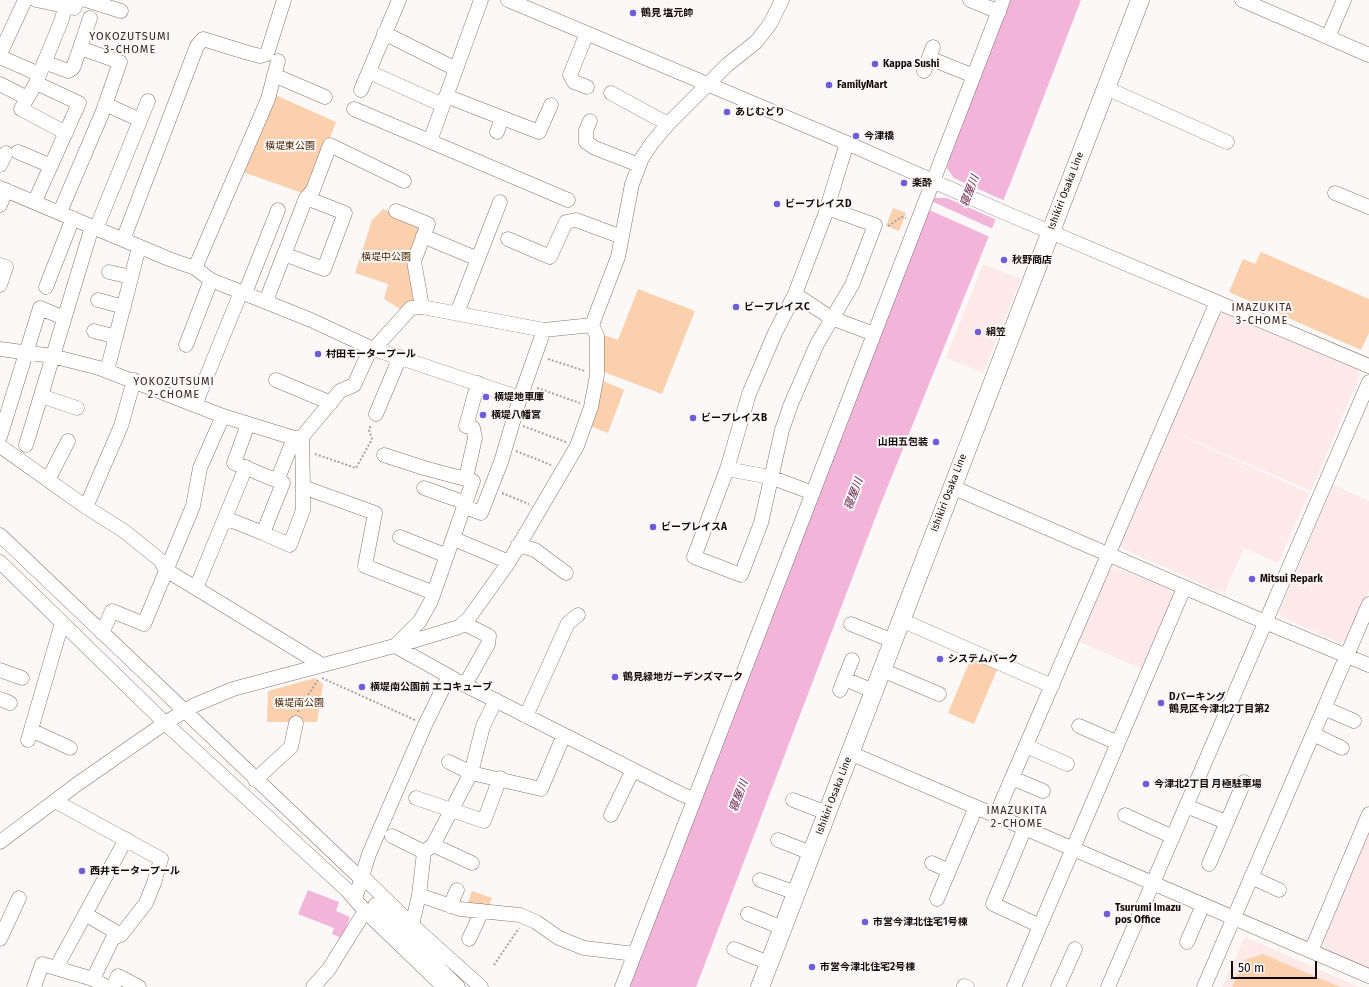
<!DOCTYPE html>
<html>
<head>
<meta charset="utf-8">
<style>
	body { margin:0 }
	#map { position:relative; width:1369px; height:987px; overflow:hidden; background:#fcf8f8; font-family:"Fira Sans",sans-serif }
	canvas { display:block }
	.scale { position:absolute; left:1231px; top:961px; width:86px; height:18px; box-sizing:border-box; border:2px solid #110a0a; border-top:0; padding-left:5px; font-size:12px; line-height:14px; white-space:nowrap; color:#110a0a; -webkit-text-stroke:3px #fcf8f8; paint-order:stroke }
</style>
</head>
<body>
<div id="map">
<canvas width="1369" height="987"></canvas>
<div class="scale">50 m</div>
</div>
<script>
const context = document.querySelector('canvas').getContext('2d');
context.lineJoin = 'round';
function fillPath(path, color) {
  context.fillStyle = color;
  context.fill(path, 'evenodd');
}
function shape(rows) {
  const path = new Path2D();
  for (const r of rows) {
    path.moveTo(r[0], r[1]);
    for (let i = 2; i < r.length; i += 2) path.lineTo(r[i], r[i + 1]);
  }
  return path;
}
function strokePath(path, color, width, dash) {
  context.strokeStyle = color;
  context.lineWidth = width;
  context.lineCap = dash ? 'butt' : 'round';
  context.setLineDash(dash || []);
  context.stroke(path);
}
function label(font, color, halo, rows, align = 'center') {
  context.font = font + ' "Fira Sans","Noto Sans JP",sans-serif';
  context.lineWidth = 4;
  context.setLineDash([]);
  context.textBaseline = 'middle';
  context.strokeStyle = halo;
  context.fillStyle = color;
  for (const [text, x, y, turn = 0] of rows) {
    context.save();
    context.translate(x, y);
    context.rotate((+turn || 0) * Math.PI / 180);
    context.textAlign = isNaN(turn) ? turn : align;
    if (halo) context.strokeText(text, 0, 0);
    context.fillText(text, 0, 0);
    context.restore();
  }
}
const built = shape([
	[983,264,1021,279,983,373,946,358],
	[1224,312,1356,367,1360,374,1311,491,1169,430,1218,315],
	[1168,430,1309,493,1278,563,1244,548,1224,594,1117,546],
	[1333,485,1369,501,1369,591,1348,641,1340,643,1282,617,1279,612],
	[1114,567,1169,589,1175,600,1145,670,1077,641,1106,572],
	[1369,830,1369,969,1327,952,1321,939],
	[1245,937,1359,987,1222,987]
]);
const green = shape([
	[273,94,336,122,312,187,305,194,243,172],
	[893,208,906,213,899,231,886,226],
	[383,209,420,225,411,257,416,300,408,303,400,309,384,299,388,284,355,273,372,220],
	[1261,252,1369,299,1369,333,1361,350,1229,292,1243,259,1255,264],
	[638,289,695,311,662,394,604,372,604,335,618,340],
	[601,380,624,390,608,433,592,427],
	[971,658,997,670,974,724,948,713],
	[315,678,323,684,317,722,267,722,268,691],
	[472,891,492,898,488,908,467,906],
	[1263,954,1340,987,1232,987,1244,960]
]);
const water = shape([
	[1010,0,1081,0,1012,179,879,508,696,987,629,987,932,200,947,168,951,152],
	[308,890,339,902,336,911,350,917,342,938,332,934,334,928,298,914]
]);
const pier = shape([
	[946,167,954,178,1005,201,997,220,947,198,933,198],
	[931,201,993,229,990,237,927,209]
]);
const path = shape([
	[888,226,902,217,906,218],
	[548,359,585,371],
	[537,388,580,403],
	[523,426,566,442],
	[516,451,551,465],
	[315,454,356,468,372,439,369,430,371,425],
	[502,493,529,504],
	[322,678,415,720],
	[298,712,300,707,318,680],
	[494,965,519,928]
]);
const minor = shape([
	[36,0,74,8,78,0],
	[86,0,121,11],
	[508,0,847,143,1003,212,1369,366],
	[970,0,999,12],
	[1242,0,1369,55],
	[65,7,62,19,36,83,21,109,66,133],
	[384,33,456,69],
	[587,33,570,75,574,82,587,87],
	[1328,37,1344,0],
	[0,54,25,0],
	[0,57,39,74],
	[929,58,974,76],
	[44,62,68,71,73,68,80,48],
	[924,71,933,47],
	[369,72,443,105],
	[274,75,325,97],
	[0,84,27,98],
	[1106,88,1227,142],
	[361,90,399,0],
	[611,93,668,124],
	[446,96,539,132,551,105],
	[105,104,140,120],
	[354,109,568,200],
	[590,121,586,130,586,142,595,148,639,165],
	[497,132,502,118],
	[430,141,481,0],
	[18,152,51,166],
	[0,165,6,153],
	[0,188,169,259,195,268,211,280,311,320,371,348,520,398],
	[1335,193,1369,207],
	[35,201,79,103,36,83],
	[0,205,6,190],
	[827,208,875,225,852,285,817,344,791,404,782,430,761,523,741,575,694,557,727,469,749,394,775,333,795,294,825,215,827,208,847,143],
	[396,211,428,224,414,261,422,307],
	[60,212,103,111,120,62,80,48,90,18],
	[96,229,148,101],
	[423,236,478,259],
	[508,239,550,257,566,222,576,220,622,237],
	[123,240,197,46,203,39,245,52,260,56,267,54,284,0],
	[284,254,324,269,345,213,306,198],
	[0,265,6,267,0,285],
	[195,268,268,99,278,61],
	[109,272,131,277],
	[46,287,73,218],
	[245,293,278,210],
	[795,294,831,318,874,334],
	[98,300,124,307],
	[266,301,306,198,313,190,330,145,404,181],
	[457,313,500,202],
	[94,331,116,337],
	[186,345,211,280],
	[0,349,52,356,99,368,223,416,294,438,302,437,340,391,354,385,371,348],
	[374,349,411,308,422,307,544,330,592,325],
	[107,371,139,247],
	[276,380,331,403],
	[41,396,77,408],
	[195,405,241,292],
	[376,414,400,357],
	[0,437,40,308,64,318],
	[302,437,303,487,375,513,365,566,434,593],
	[26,445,92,227],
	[0,446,86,507,124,531,160,560,166,570,322,665],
	[384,455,424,468,473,481,431,601,420,621,395,646,465,685,681,794,694,799],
	[727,469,770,477,813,493],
	[466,478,475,438,473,428,466,426,478,383],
	[48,480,68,441],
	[277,481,294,438],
	[952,487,1265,622,1369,665],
	[424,488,466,503],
	[86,507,121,426,134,380],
	[465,507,481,513,501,462,520,398,544,330],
	[225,518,263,533,283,483,234,463,248,424],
	[263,533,290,545,303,510,303,487],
	[0,535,356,874,363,877,412,925,481,987],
	[400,537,447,556],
	[454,539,509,562],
	[518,545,535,550,566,573],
	[0,562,165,723,347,890,365,911,444,987],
	[196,588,246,467],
	[901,620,1052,686],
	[463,623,489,636,488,644,465,685],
	[851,624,893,641],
	[102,633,112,611,144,624,193,506,200,468,223,416],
	[0,670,22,678],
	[882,670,939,694],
	[844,679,874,691],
	[840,690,852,660],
	[0,699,10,703],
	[1324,708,1354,721],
	[526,716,568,623,578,615],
	[1079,726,1118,743],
	[31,730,70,748],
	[1313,734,1342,748],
	[28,740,62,623],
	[1026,746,1067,764],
	[850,753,1369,976],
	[449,762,471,773,541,789,564,735],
	[1012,778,1043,791],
	[255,780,291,747,296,723],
	[416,798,484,821,500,778],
	[793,800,827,813],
	[55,801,161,859,154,883,146,903,121,935,113,938,93,979],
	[1186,806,1226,822],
	[611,815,633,770],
	[996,815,1217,302],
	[1125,815,1173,837],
	[1025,828,993,904,1040,926],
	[392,836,424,852,433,845,472,863],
	[778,840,811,853],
	[0,842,76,785,165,723,195,705,233,689,413,641,459,627,469,618,509,562,577,446,591,407,597,375,597,336,592,325,618,257,632,184,642,158,652,143,668,124,727,65,756,42,770,24,782,0],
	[433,845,471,773,483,726,496,700],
	[932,863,949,871],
	[1209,864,1244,782],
	[1251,877,1279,890],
	[760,880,796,893],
	[419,895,460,909,520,915,536,922,559,938,584,948,635,954],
	[355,899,369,854,425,725,449,676],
	[937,899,976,807],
	[375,905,458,987],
	[450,906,457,890],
	[85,914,121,935],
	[748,914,783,928],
	[412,925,419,895,424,852],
	[0,939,19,898],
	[469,939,482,911],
	[1187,942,1203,905],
	[734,949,769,963],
	[1311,951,1369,814],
	[56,968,126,839],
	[964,986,967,987],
	[34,987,42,964,93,979,106,987],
	[113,987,118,976,139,987],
	[313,987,329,969,365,911],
	[622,987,1003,0],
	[1014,987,1184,588],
	[1058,987,1075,949],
	[1108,987,1369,382],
	[1204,987,1369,604]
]);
const major = shape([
	[760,987,1140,0]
]);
const markers = [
	[633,13,4,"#6d5ed8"],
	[875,64,4,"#6d5ed8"],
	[829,85,4,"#6d5ed8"],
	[727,112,4,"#6d5ed8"],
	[856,136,4,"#6d5ed8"],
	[904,183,4,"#6d5ed8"],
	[777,204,4,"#6d5ed8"],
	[1004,260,4,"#6d5ed8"],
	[736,307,4,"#6d5ed8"],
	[978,332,4,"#6d5ed8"],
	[318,354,4,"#6d5ed8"],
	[486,397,4,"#6d5ed8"],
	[483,415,4,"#6d5ed8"],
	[693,418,4,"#6d5ed8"],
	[936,442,4,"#6d5ed8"],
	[653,527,4,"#6d5ed8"],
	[1252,579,4,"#6d5ed8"],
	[940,659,4,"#6d5ed8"],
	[615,677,4,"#6d5ed8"],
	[362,687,4,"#6d5ed8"],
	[1161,703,4,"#6d5ed8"],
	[1146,784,4,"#6d5ed8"],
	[82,871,4,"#6d5ed8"],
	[1107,914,4,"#6d5ed8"],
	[865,922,4,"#6d5ed8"],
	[812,967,4,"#6d5ed8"]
];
const poiNames = [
	["鶴見 塩元帥",641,13],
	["Kappa Sushi",883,64],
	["FamilyMart",837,85],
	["あじむどり",735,112],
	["今津橋",864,136],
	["楽酔",912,183],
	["ビープレイスD",785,204],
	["秋野商店",1012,260],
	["ビープレイスC",744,307],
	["絹笠",986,332],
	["村田モータープール",326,354],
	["横堤地車庫",494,397],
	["横堤八幡宮",491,415],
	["ビープレイスB",701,418],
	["山田五包装",928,442,"right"],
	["ビープレイスA",661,527],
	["Mitsui Repark",1260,579],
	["システムパーク",948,659],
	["鶴見緑地ガーデンズマーク",623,677],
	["横堤南公園前 エコキューブ",370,687],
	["Dパーキング",1169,697],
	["鶴見区今津北2丁目第2",1169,709],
	["今津北2丁目 月極駐車場",1154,784],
	["西井モータープール",90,871],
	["Tsurumi Imazu",1115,908],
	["pos Office",1115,920],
	["市営今津北住宅1号棟",873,922],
	["市営今津北住宅2号棟",820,967]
];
const parkNames = [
	["横堤東公園",290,146],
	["横堤中公園",386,257],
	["横堤南公園",299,703]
];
const streetNames = [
	["Ishikiri Osaka Line",1066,191,-69],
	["Ishikiri Osaka Line",949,493,-69],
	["Ishikiri Osaka Line",834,796,-69]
];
const neighbourhoodNames = [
	["YOKOZUTSUMI",130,37],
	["3-CHOME",130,50],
	["IMAZUKITA",1262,308],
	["3-CHOME",1262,321],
	["YOKOZUTSUMI",174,382],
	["2-CHOME",174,395],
	["IMAZUKITA",1017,811],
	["2-CHOME",1017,824]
];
const waterNames = [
	["寝屋川",970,191,-69],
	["寝屋川",854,494,-69],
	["寝屋川",739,796,-69]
];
fillPath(built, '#fce9e8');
fillPath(green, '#fbd0ad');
fillPath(water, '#f2b5d9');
fillPath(pier, '#fcf8f8');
strokePath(minor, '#857271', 15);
strokePath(major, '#857271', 19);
strokePath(path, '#a7a2a2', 2, [2, 2]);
strokePath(minor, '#fff', 14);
strokePath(major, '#fff', 18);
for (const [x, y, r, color] of markers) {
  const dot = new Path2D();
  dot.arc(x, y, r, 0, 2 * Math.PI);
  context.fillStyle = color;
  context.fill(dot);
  strokePath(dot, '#fcf8f8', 1.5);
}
label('bold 10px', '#110a0a', '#fcf8f8', poiNames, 'left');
label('10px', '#472602', '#fcf8f8', parkNames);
label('10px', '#110a0a', '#fcf8f8', streetNames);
context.letterSpacing = '1px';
label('11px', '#362626', '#fcf8f8', neighbourhoodNames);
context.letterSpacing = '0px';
label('italic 11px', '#591544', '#fcf8f8', waterNames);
</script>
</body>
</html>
